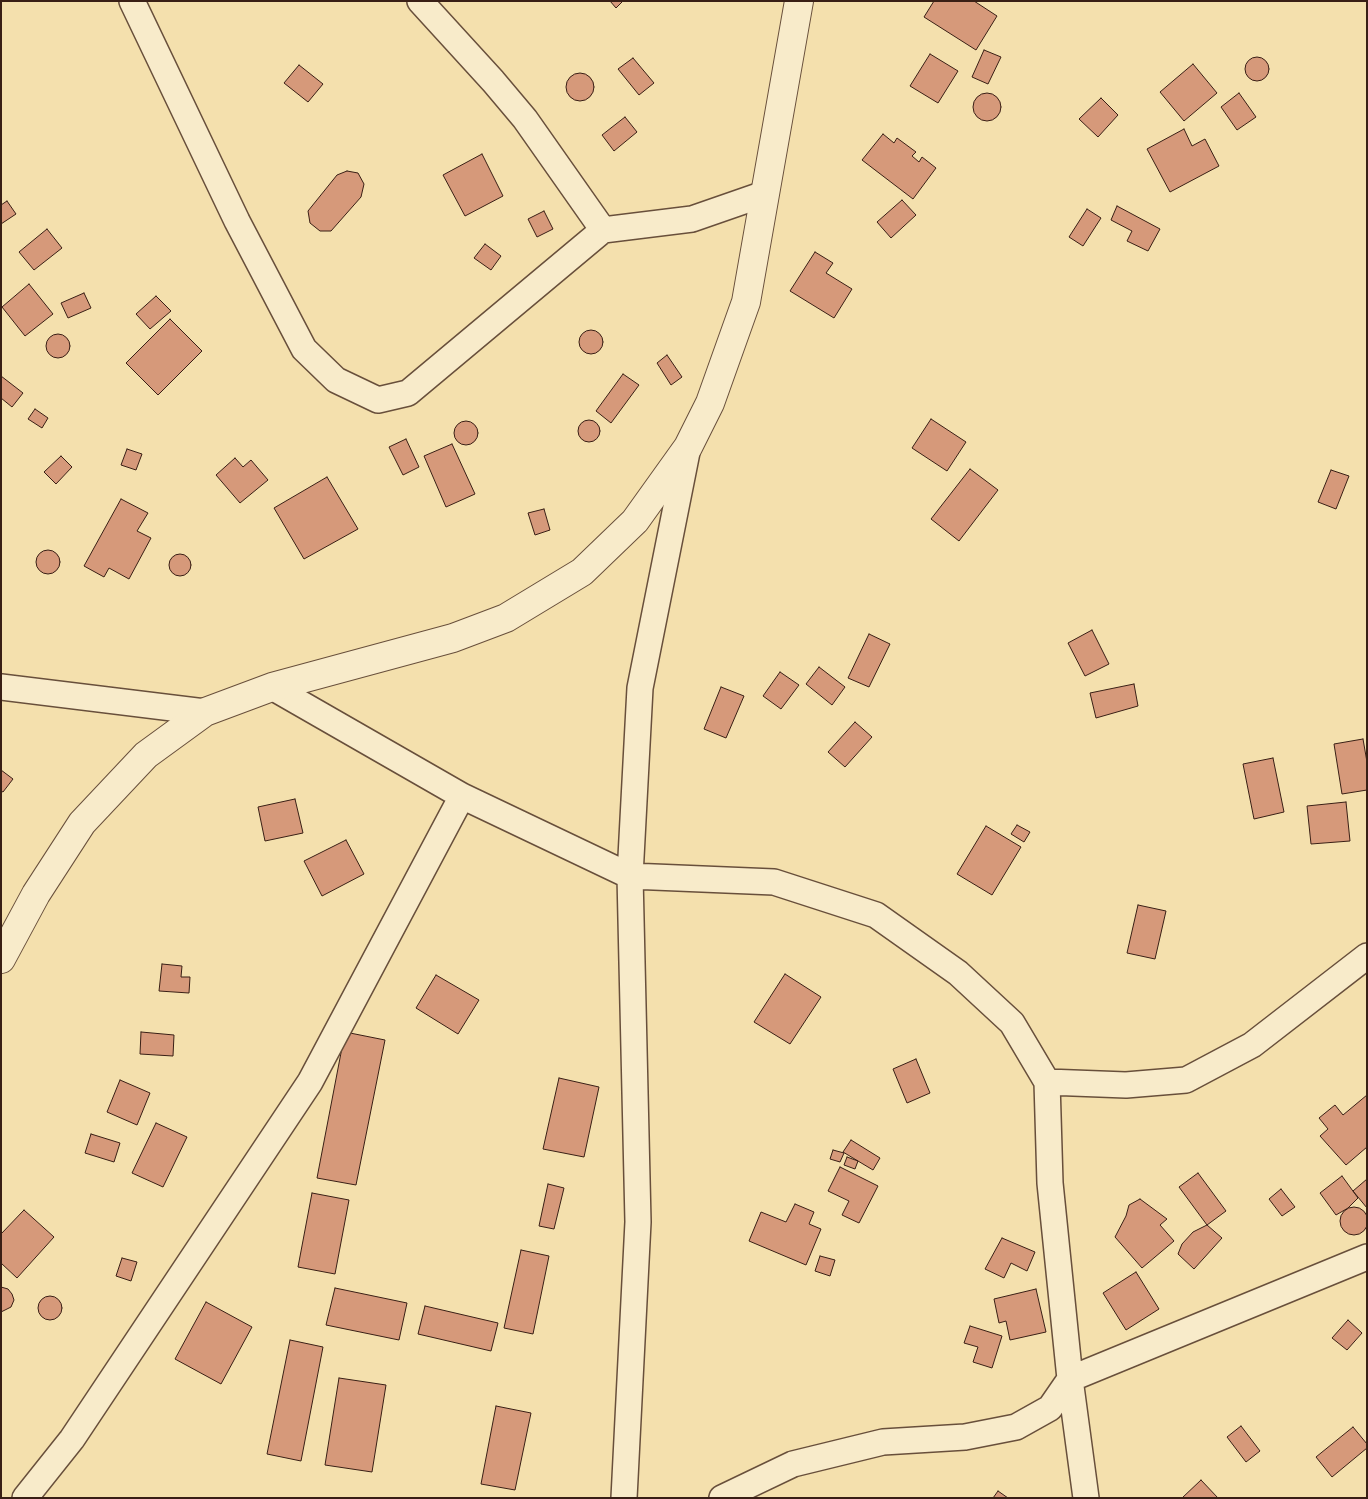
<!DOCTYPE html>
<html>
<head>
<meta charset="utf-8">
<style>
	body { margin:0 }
	#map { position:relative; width:1368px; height:1499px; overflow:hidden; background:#f4e0ad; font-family:"Sorts Mill Goudy",serif }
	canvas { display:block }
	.frame { position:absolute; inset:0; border:2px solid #391f15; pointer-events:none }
</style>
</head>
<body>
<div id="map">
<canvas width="1368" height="1499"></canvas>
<div class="frame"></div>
</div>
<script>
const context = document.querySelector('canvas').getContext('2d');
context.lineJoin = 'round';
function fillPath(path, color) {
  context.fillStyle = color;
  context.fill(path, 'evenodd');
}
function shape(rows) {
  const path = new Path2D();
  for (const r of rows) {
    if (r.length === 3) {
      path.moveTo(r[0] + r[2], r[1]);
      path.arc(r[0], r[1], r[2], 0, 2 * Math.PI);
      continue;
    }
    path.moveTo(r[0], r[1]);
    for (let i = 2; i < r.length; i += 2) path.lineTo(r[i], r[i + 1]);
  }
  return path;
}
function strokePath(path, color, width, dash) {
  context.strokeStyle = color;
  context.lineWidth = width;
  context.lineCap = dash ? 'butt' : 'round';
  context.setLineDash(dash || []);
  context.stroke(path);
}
const building = shape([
	[610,1,623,1,616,8,610,1],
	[934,1,974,1,997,16,976,50,924,17,934,1],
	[984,50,1001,57,988,84,972,77,984,50],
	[930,54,958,71,938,103,910,86,930,54],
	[1257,69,12],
	[633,58,654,83,639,95,618,69,633,58],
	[1193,64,1217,93,1184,121,1160,92,1193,64],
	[299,65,323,84,308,102,284,83,299,65],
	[580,87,14],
	[1239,93,1256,117,1237,130,1221,107,1239,93],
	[987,107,14],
	[1101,98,1118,115,1098,137,1079,119,1101,98],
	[625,117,637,132,614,151,602,135,625,117],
	[1184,129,1192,146,1205,139,1219,166,1170,192,1147,149,1184,129],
	[883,134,894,143,897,138,916,152,912,156,919,162,922,157,936,168,913,199,862,160,883,134],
	[482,154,503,196,465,216,443,175,482,154],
	[347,171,358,173,364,184,361,197,331,231,320,231,310,223,308,211,337,175,347,171],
	[902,200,916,215,891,238,877,222,902,200],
	[7,201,16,214,1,224,1,205,7,201],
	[1117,206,1160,229,1148,251,1127,241,1132,231,1111,220,1117,206],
	[1087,209,1101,218,1083,246,1069,237,1087,209],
	[544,211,553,229,537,237,528,219,544,211],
	[47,229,62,248,34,270,19,252,47,229],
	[485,244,501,256,491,270,474,258,485,244],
	[815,252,833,263,826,273,852,289,834,318,790,291,815,252],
	[29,284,53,314,25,336,2,307,29,284],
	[84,293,91,308,68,318,61,303,84,293],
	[156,296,171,311,150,329,136,314,156,296],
	[170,319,202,351,158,395,126,363,170,319],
	[591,342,12],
	[58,346,12],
	[667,355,682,377,671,385,657,363,667,355],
	[623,374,639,385,611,423,596,411,623,374],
	[1,376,23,393,12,407,1,398,1,376],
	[35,409,48,418,42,428,28,419,35,409],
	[931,419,966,442,947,471,912,448,931,419],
	[589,431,11],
	[466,433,12],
	[406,439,419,467,403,475,389,447,406,439],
	[452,444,475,494,446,507,424,456,452,444],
	[127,449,142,454,136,470,121,465,127,449],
	[61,456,72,467,56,484,44,472,61,456],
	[235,458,243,467,251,460,268,480,240,503,216,475,235,458],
	[970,469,998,490,959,541,931,519,970,469],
	[1331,470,1349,476,1336,509,1318,502,1331,470],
	[327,477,358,529,304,559,274,508,327,477],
	[121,499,148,513,137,531,151,538,129,579,109,568,104,577,84,566,121,499],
	[544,509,550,530,535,535,528,513,544,509],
	[48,562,12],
	[180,565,11],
	[1092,630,1109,664,1085,676,1068,643,1092,630],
	[869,634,890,644,869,687,848,678,869,634],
	[819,667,845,687,832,705,806,684,819,667],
	[780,672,799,685,781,709,763,696,780,672],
	[1134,684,1138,706,1096,718,1090,693,1134,684],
	[721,687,744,696,726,738,704,729,721,687],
	[855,722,872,737,845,767,828,752,855,722],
	[1363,739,1367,762,1367,790,1342,794,1334,744,1363,739],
	[1273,758,1284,812,1254,819,1243,764,1273,758],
	[1,770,13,779,3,792,1,791,1,770],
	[295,799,303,833,265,841,258,807,295,799],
	[1346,802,1350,841,1311,844,1307,806,1346,802],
	[1017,825,1030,832,1024,842,1011,834,1017,825],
	[986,826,1021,847,992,895,957,874,986,826],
	[346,840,364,874,322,896,304,861,346,840],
	[1138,905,1166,911,1155,959,1127,953,1138,905],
	[162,964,182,966,181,977,190,977,189,993,159,991,162,964],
	[785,974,821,997,790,1044,754,1022,785,974],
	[436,975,479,1000,458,1034,416,1008,436,975],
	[141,1032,174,1035,173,1056,140,1054,141,1032],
	[345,1032,385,1040,356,1185,317,1178,345,1032],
	[916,1059,930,1093,907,1103,893,1069,916,1059],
	[559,1078,599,1087,584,1157,543,1149,559,1078],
	[120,1080,150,1093,137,1125,107,1112,120,1080],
	[1367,1095,1367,1147,1346,1165,1320,1136,1328,1129,1319,1118,1335,1105,1343,1115,1367,1095],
	[156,1123,187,1137,163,1187,132,1173,156,1123],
	[91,1134,120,1143,114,1162,85,1153,91,1134],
	[851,1140,880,1158,873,1170,843,1152,851,1140],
	[833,1150,844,1153,840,1162,830,1159,833,1150],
	[847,1157,858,1161,855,1169,844,1165,847,1157],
	[840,1167,878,1186,859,1223,842,1215,849,1201,828,1191,840,1167],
	[1198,1173,1226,1211,1207,1225,1179,1187,1198,1173],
	[1342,1176,1358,1198,1348,1208,1336,1215,1320,1193,1342,1176],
	[1367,1179,1367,1208,1353,1191,1367,1179],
	[548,1184,564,1188,554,1229,539,1226,548,1184],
	[1281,1189,1295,1207,1282,1216,1269,1199,1281,1189],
	[312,1193,349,1200,335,1274,298,1267,312,1193],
	[1140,1199,1167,1219,1160,1225,1174,1241,1142,1268,1115,1237,1126,1216,1129,1205,1140,1199],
	[795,1204,814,1212,809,1224,821,1229,806,1265,749,1241,761,1212,786,1222,795,1204],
	[1354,1221,14],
	[24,1210,54,1237,17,1278,1,1263,1,1234,24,1210],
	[1207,1225,1222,1238,1194,1269,1178,1254,1182,1244,1193,1232,1207,1225],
	[1002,1238,1035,1252,1027,1271,1011,1263,1004,1278,985,1269,1002,1238],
	[521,1250,549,1256,533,1334,504,1328,521,1250],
	[820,1256,835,1260,830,1276,815,1271,820,1256],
	[122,1258,137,1262,131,1281,116,1276,122,1258],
	[1136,1272,1159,1309,1126,1330,1103,1293,1136,1272],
	[1,1287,8,1289,12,1294,14,1300,11,1307,1,1312,1,1287],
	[335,1288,407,1303,399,1340,326,1325,335,1288],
	[1036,1289,1046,1332,1010,1340,1006,1321,999,1323,994,1299,1036,1289],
	[50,1308,12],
	[206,1302,252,1327,221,1384,175,1359,206,1302],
	[425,1306,498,1323,491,1351,418,1334,425,1306],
	[1348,1320,1362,1333,1347,1350,1332,1338,1348,1320],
	[970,1326,1002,1336,992,1368,973,1362,978,1347,964,1343,970,1326],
	[290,1340,323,1347,301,1461,267,1454,290,1340],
	[339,1378,386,1385,372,1472,325,1465,339,1378],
	[496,1406,531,1413,515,1490,481,1484,496,1406],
	[1241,1426,1260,1451,1246,1462,1227,1437,1241,1426],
	[1353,1427,1367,1444,1367,1448,1332,1477,1316,1457,1353,1427],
	[1201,1480,1218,1498,1182,1498,1201,1480],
	[998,1491,1008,1498,993,1498,998,1491]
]);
const minor = shape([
	[132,1,237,221,304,349,336,380,378,400,408,393,603,230,692,219,764,194],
	[420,1,493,81,525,119,603,230],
	[1,687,205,712],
	[272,687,462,796,630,876,774,882,876,915,958,973,1012,1023,1047,1082,1050,1183,1070,1379,1367,1257],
	[1047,1082,1126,1085,1186,1080,1252,1045,1367,956],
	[25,1498,72,1439,310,1082,462,796],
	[624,1498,638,1222,630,876,640,688,688,447],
	[722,1498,793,1464,883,1442,965,1437,1016,1427,1050,1408,1070,1379,1086,1498]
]);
const tertiary = shape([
	[1,959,36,894,82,823,146,755,205,712,272,687,453,638,506,618,582,572,635,521,688,447,710,403,746,302,799,1]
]);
fillPath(building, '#d6997a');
strokePath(building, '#391f15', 1);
strokePath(minor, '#684f3b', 28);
strokePath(tertiary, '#684f3b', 30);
strokePath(minor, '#f8ebca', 25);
strokePath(tertiary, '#f8ebca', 28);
</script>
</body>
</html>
